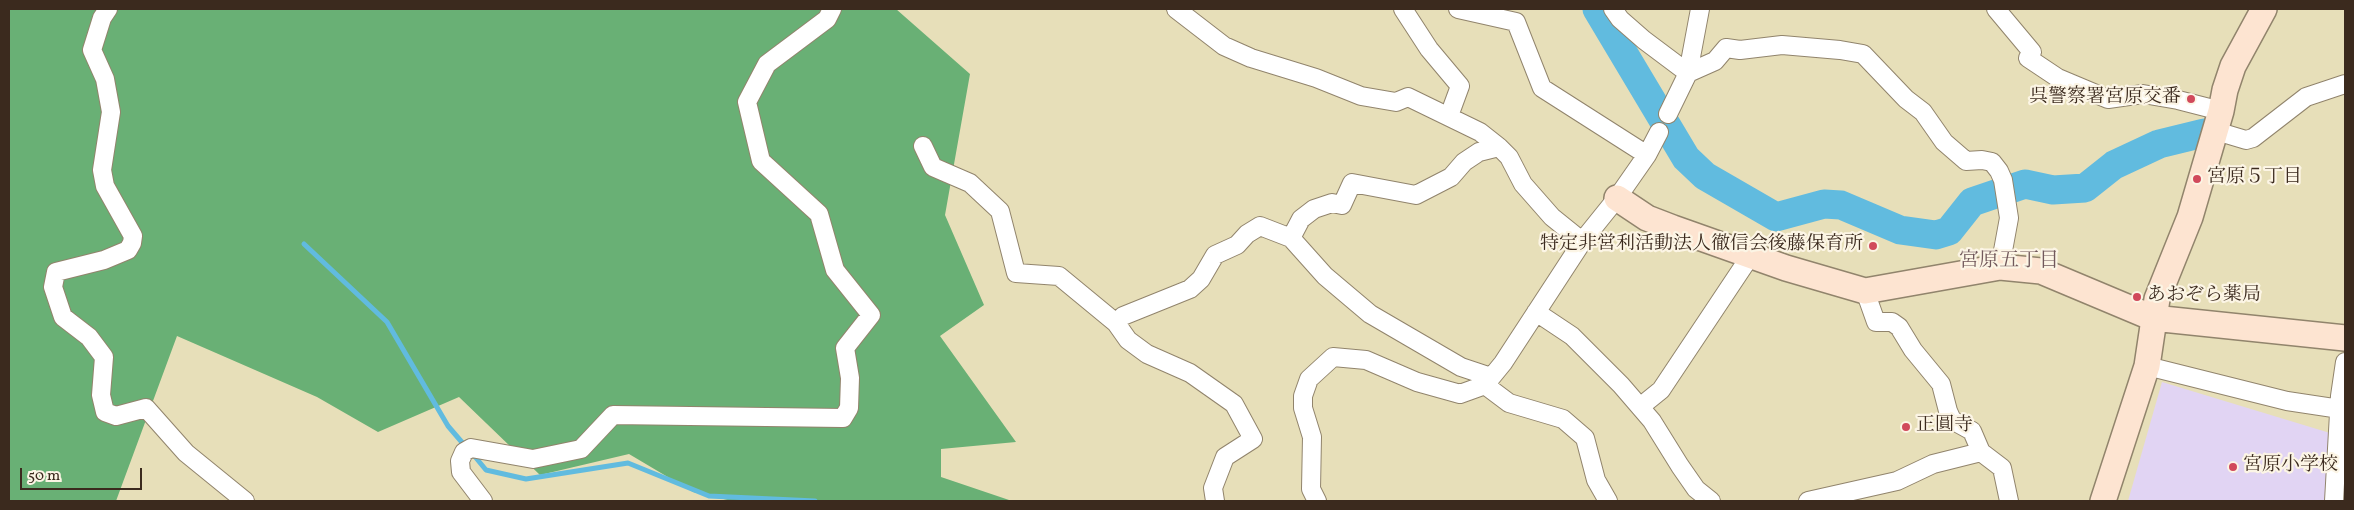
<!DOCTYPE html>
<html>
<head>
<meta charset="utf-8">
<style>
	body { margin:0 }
	#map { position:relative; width:2354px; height:510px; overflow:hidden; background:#e7dfb9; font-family:Vollkorn,serif }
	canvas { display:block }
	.frame { position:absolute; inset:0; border:10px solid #3b2a1e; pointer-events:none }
	.scale { position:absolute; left:20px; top:468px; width:122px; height:22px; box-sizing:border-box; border:2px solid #3b2a1e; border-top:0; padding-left:6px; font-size:15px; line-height:18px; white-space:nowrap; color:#3b2a1e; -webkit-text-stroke:4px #fcf5e5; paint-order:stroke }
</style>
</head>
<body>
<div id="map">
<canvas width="2354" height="510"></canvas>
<div class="frame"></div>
<div class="scale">50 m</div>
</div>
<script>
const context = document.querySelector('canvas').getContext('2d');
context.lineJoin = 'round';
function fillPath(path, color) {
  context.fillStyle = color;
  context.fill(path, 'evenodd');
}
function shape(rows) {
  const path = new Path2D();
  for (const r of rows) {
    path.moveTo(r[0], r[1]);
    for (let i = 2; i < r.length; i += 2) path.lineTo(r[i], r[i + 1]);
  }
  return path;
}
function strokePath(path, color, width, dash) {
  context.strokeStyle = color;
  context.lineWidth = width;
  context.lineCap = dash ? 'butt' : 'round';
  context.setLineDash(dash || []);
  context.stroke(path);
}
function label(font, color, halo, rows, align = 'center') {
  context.font = font + ' Vollkorn,"Noto Serif JP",serif';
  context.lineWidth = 4.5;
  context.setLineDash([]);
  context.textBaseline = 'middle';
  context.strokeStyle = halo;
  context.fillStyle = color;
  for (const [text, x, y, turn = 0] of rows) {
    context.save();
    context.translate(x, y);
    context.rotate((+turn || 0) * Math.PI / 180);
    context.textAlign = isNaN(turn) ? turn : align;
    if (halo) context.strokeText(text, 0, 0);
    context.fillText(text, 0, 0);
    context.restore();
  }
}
const built = shape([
	[2162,382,2330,433,2327,501,2128,501]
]);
const forest = shape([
	[9,9,896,9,970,74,945,215,984,305,940,336,1016,442,941,449,941,477,1012,501,732,501,693,492,629,454,540,475,459,397,378,432,317,397,177,336,116,501,9,501]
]);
const stream = shape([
	[304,244,387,322,448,426,466,447],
	[472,453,486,470,526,479,628,463,709,496,815,501]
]);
const river = shape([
	[1597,9,1686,158,1705,176,1776,217,1824,204,1841,205,1900,230,1936,235,1949,231,1972,202,2025,184,2053,190,2085,188,2114,165,2159,144,2204,133]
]);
const street = shape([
	[108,9,102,18,92,50,105,79,111,112,102,170,105,186,133,236,132,243,128,250,104,260,56,272,53,287,63,317,89,337,104,357,101,395,105,412,116,416,146,408,186,453,245,501],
	[1176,9,1224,46,1251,58,1316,78,1361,96,1396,102,1408,97,1480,132,1499,147,1509,157,1523,184,1552,217,1583,242],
	[1403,9,1429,49,1460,86,1449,116],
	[1458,9,1516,22,1542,88,1647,155,1659,132],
	[1613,9,1620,19,1644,40,1688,73,1700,9],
	[1996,9,2032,52],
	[2028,58,2058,78,2108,99,2143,94,2178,100,2221,111],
	[1668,114,1688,73,1715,61,1726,48,1740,50,1782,45,1840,50,1863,54,1906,99,1923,112,1944,142,1966,161,1982,160,1992,162,1999,171,2003,180,2009,218,2000,267],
	[2216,131,2246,140,2253,138,2306,97,2345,84],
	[923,146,933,167,970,183,1000,211,1016,273,1059,276,1116,323,1128,340,1147,354,1190,373,1234,404,1253,439,1225,457,1213,488,1215,501],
	[1291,238,1301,219,1314,209,1332,203,1342,205,1352,183,1416,195,1451,177,1464,162,1479,152,1499,147],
	[1865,291,1876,322,1892,322,1899,327,1913,350,1941,384,1948,411,1952,420,1972,431,1981,452,2002,468,2009,501],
	[1536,312,1572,336,1621,385,1652,421,1680,466,1696,489,1711,501],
	[1116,323,1123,316,1190,289,1201,279,1215,255,1237,245,1247,234,1260,226,1291,238,1325,276,1370,314,1461,367,1491,377],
	[2147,366,2287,401,2340,409],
	[1485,385,1509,403,1563,419,1585,438,1596,480,1608,501],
	[1640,407,1661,390,1751,255],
	[483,501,461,472,460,461,464,452,471,448,533,459,581,449,613,415,843,418,849,408,850,378,845,348,871,315,835,270,819,214,761,161,747,102,767,64,827,19,832,9],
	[1317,501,1311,489,1312,437,1303,408,1303,396,1309,379,1333,357,1366,360,1417,382,1460,394,1485,385,1503,363,1584,239,1617,198,1647,155],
	[1808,501,1897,481,1933,464,1981,452],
	[2334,501,2340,396,2345,362]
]);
const secondary = shape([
	[1617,198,1647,218,1673,228,1786,268,1865,291,2000,267,2041,271,2153,318,2345,338],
	[2103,501,2147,366,2157,299,2190,217,2221,111,2225,90,2233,66,2264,9]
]);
const markers = [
	[2191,99,5,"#d1495b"],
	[2197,179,5,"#d1495b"],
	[1873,246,5,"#d1495b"],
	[2137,297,5,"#d1495b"],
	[1906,427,5,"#d1495b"],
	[2233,467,5,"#d1495b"]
];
const poiNames = [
	["呉警察署宮原交番",2181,99,"right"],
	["宮原５丁目",2207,179],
	["特定非営利活動法人徹信会後藤保育所",1863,246,"right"],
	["あおぞら薬局",2147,297],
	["正圓寺",1916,427],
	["宮原小学校",2243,467]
];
const neighbourhoodNames = [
	["宮原五丁目",2009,262]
];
fillPath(built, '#e1d4f3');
fillPath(forest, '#69b075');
strokePath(stream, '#61bbdf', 5);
strokePath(river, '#61bbdf', 29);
strokePath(street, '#91846c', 20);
strokePath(secondary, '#91846c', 28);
strokePath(street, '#fff', 18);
strokePath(secondary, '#fde4d1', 25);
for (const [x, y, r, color] of markers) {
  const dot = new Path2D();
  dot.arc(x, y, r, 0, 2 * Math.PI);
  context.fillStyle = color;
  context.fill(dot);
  strokePath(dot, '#fcf5e5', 2);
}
label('19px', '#3b2a1e', '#fcf5e5', poiNames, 'left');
label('20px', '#71585b', '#fcf5e5', neighbourhoodNames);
</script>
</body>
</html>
